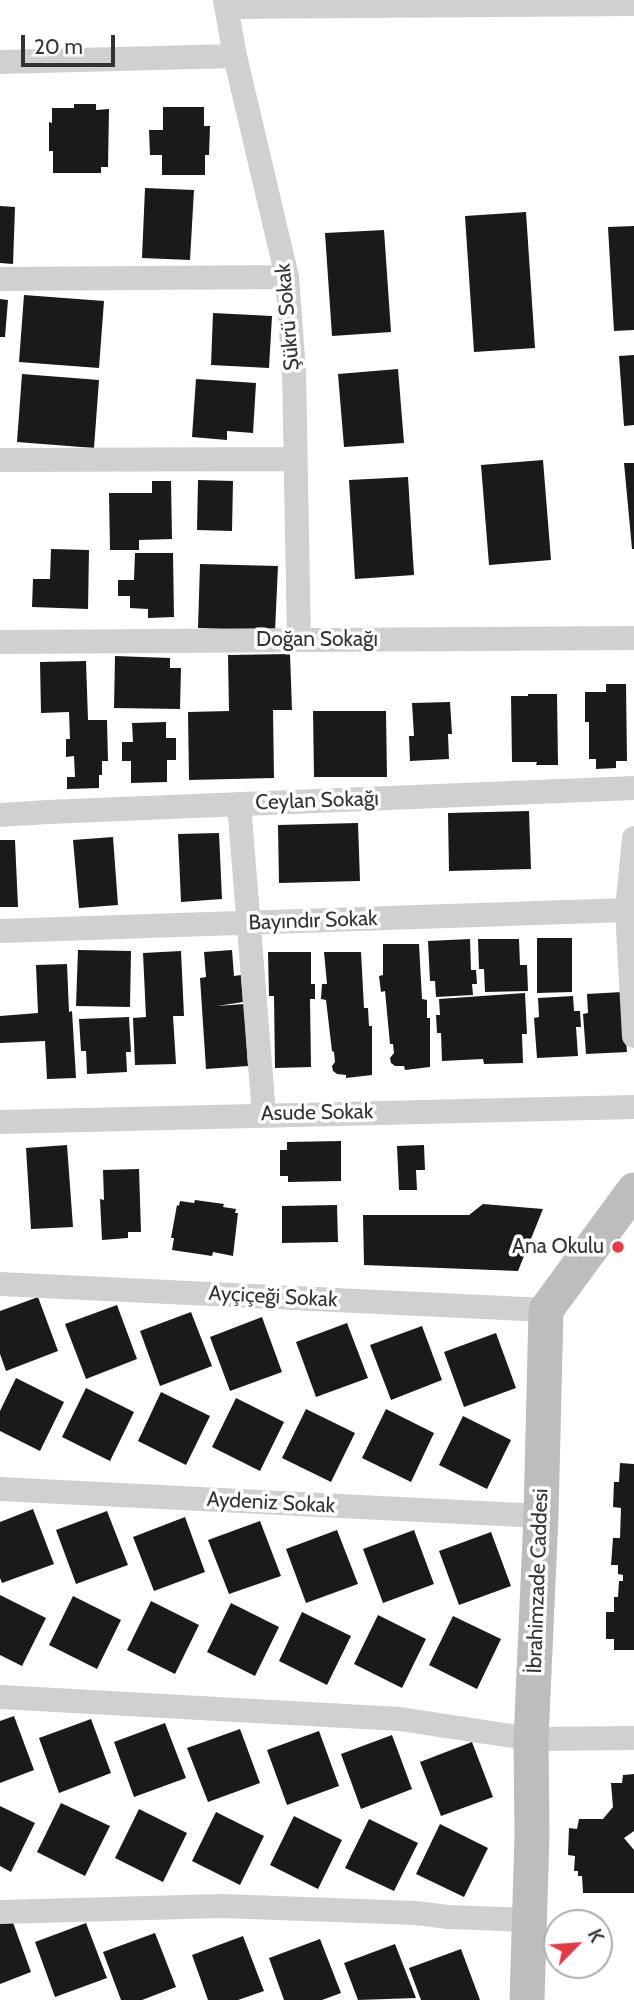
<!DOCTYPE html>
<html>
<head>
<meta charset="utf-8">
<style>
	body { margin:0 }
	#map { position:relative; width:634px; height:2000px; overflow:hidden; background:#fff; font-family:Cabin,sans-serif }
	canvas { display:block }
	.north { position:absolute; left:543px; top:1909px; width:70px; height:70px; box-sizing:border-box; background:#fff; border:2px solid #adadad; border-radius:50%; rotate:65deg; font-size:19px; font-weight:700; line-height:28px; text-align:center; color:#333 }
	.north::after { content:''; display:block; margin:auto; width:24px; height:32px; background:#e63946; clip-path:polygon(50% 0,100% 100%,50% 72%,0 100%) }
	.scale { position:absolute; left:21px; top:35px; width:94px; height:32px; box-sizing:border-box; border:4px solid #333; border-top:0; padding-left:9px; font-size:21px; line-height:24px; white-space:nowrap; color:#333; -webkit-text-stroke:5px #fff; paint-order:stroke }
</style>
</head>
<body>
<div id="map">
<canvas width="634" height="2000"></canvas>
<div class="north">K</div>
<div class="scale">20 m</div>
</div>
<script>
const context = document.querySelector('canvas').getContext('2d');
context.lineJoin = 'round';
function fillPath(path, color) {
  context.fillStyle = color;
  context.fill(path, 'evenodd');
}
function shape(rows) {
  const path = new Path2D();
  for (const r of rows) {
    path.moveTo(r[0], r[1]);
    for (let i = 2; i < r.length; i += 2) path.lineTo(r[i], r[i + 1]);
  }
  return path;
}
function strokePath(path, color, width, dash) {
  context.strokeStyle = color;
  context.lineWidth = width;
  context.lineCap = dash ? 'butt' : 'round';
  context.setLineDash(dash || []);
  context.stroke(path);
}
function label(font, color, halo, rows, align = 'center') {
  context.font = font + ' Cabin,sans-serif';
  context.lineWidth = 7;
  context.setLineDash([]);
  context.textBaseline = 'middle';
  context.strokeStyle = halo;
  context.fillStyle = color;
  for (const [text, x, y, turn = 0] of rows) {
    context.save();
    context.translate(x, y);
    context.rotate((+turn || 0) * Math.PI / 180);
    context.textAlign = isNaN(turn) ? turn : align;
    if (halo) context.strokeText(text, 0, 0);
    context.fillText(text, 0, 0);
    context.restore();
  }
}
const building = shape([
	[74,104,96,104,96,110,109,109,108,167,101,167,101,173,53,173,53,151,49,151,49,122,52,123,52,108,74,108],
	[163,107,204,107,204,126,210,126,209,155,205,155,205,175,162,175,162,155,150,155,149,130,163,130],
	[145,188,194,190,190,260,142,258],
	[0,206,15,207,13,264,0,263],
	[526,212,535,348,474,352,465,216],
	[634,226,634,330,614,331,608,227],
	[384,230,391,332,332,336,325,233],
	[24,295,104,301,99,368,19,362],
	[0,299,8,300,5,337,0,337],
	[213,313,272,316,269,368,211,365],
	[634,355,634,425,624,426,619,356],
	[398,369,404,443,344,447,338,374],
	[22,374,99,380,94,448,17,442],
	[196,379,256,383,253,433,227,431,227,440,192,437],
	[543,460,551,560,489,565,481,465],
	[624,463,634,463,634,549,632,549],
	[408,477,414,575,355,579,349,480],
	[198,480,233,481,232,531,197,530],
	[152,481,171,481,172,539,139,540,139,550,110,550,109,493,152,493],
	[51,549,89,550,88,609,32,607,33,579,50,579],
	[135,553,173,553,174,617,148,618,148,609,130,608,130,596,118,596,118,580,134,580],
	[200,564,278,566,275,631,198,628],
	[290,654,292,710,273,710,274,778,189,780,188,712,229,711,228,655],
	[115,656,170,658,170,668,181,668,180,709,114,708],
	[86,661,88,720,107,720,108,761,102,761,102,775,99,775,99,788,67,789,67,777,75,777,74,756,66,757,66,739,70,739,69,712,41,713,40,662],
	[606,684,626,684,627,761,616,761,616,768,596,769,596,759,589,759,589,722,585,722,585,692,606,692],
	[528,694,557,694,558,765,536,765,537,762,512,762,511,696,528,696],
	[450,702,452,734,448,734,449,759,410,761,409,736,414,736,412,703],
	[313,711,386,711,387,777,314,777],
	[166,722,166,738,176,738,176,760,167,760,167,782,131,783,131,761,122,761,122,742,133,742,132,723],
	[529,811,531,869,449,871,448,813],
	[358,823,360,881,279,883,278,825],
	[219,833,222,899,181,902,178,834],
	[113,837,118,905,79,908,73,840],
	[0,840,15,840,18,907,0,907],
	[537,938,572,938,572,992,537,993],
	[470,939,471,970,476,970,477,984,472,984,473,995,436,997,435,981,430,981,428,941],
	[478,939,519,939,520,965,527,965,528,991,485,992,484,969,479,969],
	[383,944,419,944,422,999,427,1000,427,1018,430,1018,430,1067,405,1070,404,1066,395,1066,391,1063,390,1058,394,1053,393,1044,390,1044,385,991,381,992,379,976,383,975],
	[78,950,131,951,130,1007,76,1006],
	[232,950,234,976,241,975,243,1002,217,1006,244,1004,248,1066,206,1069,200,978,206,977,204,952],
	[181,951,184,1016,173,1016,176,1064,135,1065,133,1018,146,1017,143,953],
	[268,952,311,952,311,984,315,984,315,999,310,999,311,1067,275,1068,274,996,269,996],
	[324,952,361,952,364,1008,368,1008,369,1026,372,1026,372,1075,346,1078,346,1075,337,1074,333,1071,332,1066,335,1062,334,1052,332,1051,326,1000,321,999,322,984,327,984],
	[67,964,69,1012,72,1011,76,1078,47,1079,45,1041,0,1043,0,1016,38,1013,36,965],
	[622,992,627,1052,586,1054,583,1014,588,1013,587,994],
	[525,993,527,1034,522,1034,523,1063,484,1064,483,1059,442,1061,441,1033,437,1033,436,1015,440,1015,439,999],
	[573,996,574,1011,580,1011,581,1027,576,1027,578,1056,537,1058,534,1018,539,1017,538,998],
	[129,1017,131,1052,126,1052,127,1072,87,1074,86,1051,81,1051,79,1019],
	[341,1141,341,1181,288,1182,288,1176,280,1176,280,1150,287,1150,287,1142],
	[67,1145,73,1227,31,1229,26,1148],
	[424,1145,425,1170,416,1170,417,1190,399,1190,397,1146],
	[139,1169,141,1232,128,1232,128,1238,102,1240,100,1199,104,1200,103,1170],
	[195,1200,224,1204,223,1207,236,1209,235,1213,238,1213,233,1256,213,1252,212,1256,172,1250,174,1238,171,1238,177,1205,179,1206,180,1201,194,1203],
	[483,1204,543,1209,518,1271,364,1265,363,1215,469,1215],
	[337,1205,338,1242,282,1243,282,1206],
	[38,1297,58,1351,6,1371,0,1354,0,1311],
	[117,1305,137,1359,86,1379,65,1324],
	[191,1312,212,1366,160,1386,140,1331],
	[262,1317,282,1372,230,1391,210,1337],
	[347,1323,368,1378,316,1397,296,1342],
	[422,1326,442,1380,391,1400,370,1345],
	[496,1333,516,1388,464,1407,444,1352],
	[16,1378,64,1402,40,1451,0,1431,0,1411],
	[86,1388,134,1412,110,1461,62,1437],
	[161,1392,210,1416,186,1465,138,1441],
	[236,1398,284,1422,260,1471,212,1447],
	[306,1409,355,1433,331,1482,282,1458],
	[386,1409,434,1433,411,1482,362,1458],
	[463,1416,511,1440,487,1489,439,1465],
	[620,1463,634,1464,634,1650,614,1650,614,1639,606,1639,606,1612,614,1612,614,1597,618,1597,619,1581,623,1581,623,1575,618,1574,618,1565,611,1565,613,1538,620,1538,621,1508,613,1507,614,1482,619,1482],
	[33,1509,54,1564,2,1583,0,1578,0,1522],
	[107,1511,128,1565,76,1584,56,1530],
	[185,1517,205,1572,154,1591,133,1537],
	[260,1521,281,1576,229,1594,208,1540],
	[337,1530,358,1584,306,1603,286,1549],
	[414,1530,434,1584,383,1603,363,1549],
	[491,1532,511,1586,459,1605,439,1551],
	[0,1595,46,1618,22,1666,0,1655],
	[73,1596,121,1620,97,1669,49,1645],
	[151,1601,199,1625,175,1674,127,1650],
	[231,1603,279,1627,255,1676,207,1652],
	[302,1612,351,1636,327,1685,279,1661],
	[378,1615,426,1639,402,1688,354,1664],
	[453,1616,501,1639,477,1689,429,1665],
	[14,1716,34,1770,0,1783,0,1721],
	[91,1719,111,1773,59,1793,39,1738],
	[165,1723,186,1778,134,1797,114,1742],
	[240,1729,260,1783,208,1802,187,1748],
	[319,1731,339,1786,287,1805,267,1750],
	[392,1735,412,1789,361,1809,341,1754],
	[472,1742,493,1797,441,1816,420,1762],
	[634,1774,634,1831,624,1838,634,1850,634,1893,583,1893,582,1876,578,1876,578,1871,574,1871,575,1856,568,1855,569,1828,577,1829,579,1819,603,1819,613,1807,611,1783,622,1783,623,1775],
	[61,1803,110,1826,85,1876,37,1852],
	[0,1806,35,1823,11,1872,0,1866],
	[139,1809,187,1833,163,1882,115,1858],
	[216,1812,264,1836,240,1885,192,1861],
	[294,1816,342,1840,318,1889,270,1865],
	[369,1819,418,1843,394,1891,345,1868],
	[440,1824,488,1848,464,1897,416,1874],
	[11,1917,31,1972,0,1984,0,1921],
	[86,1923,107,1978,55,1997,35,1942],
	[155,1933,176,1987,142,2000,121,2000,103,1952],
	[243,1936,264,1991,238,2000,208,2000,192,1955],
	[320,1939,341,1993,322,2000,284,2000,269,1958],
	[395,1944,416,1998,358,2000,344,1963],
	[461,1949,480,2000,421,2000,409,1968]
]);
const street = shape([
	[225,0,235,56,287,277,294,371,299,640],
	[227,7,634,4],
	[0,62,235,56],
	[0,279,287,277],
	[0,460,294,459],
	[0,642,634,638],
	[239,804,264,1114],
	[0,815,48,812,634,788],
	[634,838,627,910,634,1036],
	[0,931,627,910],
	[0,1122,634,1107],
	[0,1284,546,1310],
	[0,1489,541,1516],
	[0,1697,400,1719,531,1739,634,1738],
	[0,1912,222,1906,416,1913,448,1917,531,1920]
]);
const secondary = shape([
	[527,2000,532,1835,531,1739,541,1516,546,1310,634,1190]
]);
const markers = [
	[618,1247,7,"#e63946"]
];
const streetNames = [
	["Şükrü Sokak",288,317,-95],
	["Doğan Sokağı",317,640],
	["Ceylan Sokağı",317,801,-2],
	["Bayındır Sokak",313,921,-2],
	["Asude Sokak",317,1113,-1],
	["Ayçiçeği Sokak",273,1297,3],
	["Aydeniz Sokak",271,1503,3],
	["İbrahimzade Caddesi",538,1581,-88]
];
const poiNames = [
	["Ana Okulu",604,1247]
];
fillPath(building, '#1a1a1a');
strokePath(street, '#d0d0d0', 24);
strokePath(secondary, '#bdbdbd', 35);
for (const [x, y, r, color] of markers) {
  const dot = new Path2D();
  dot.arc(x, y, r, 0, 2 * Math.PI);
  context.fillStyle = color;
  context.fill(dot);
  strokePath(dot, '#fff', 2.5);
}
label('21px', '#333', '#fff', streetNames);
label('21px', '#333', '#fff', poiNames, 'right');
</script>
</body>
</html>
